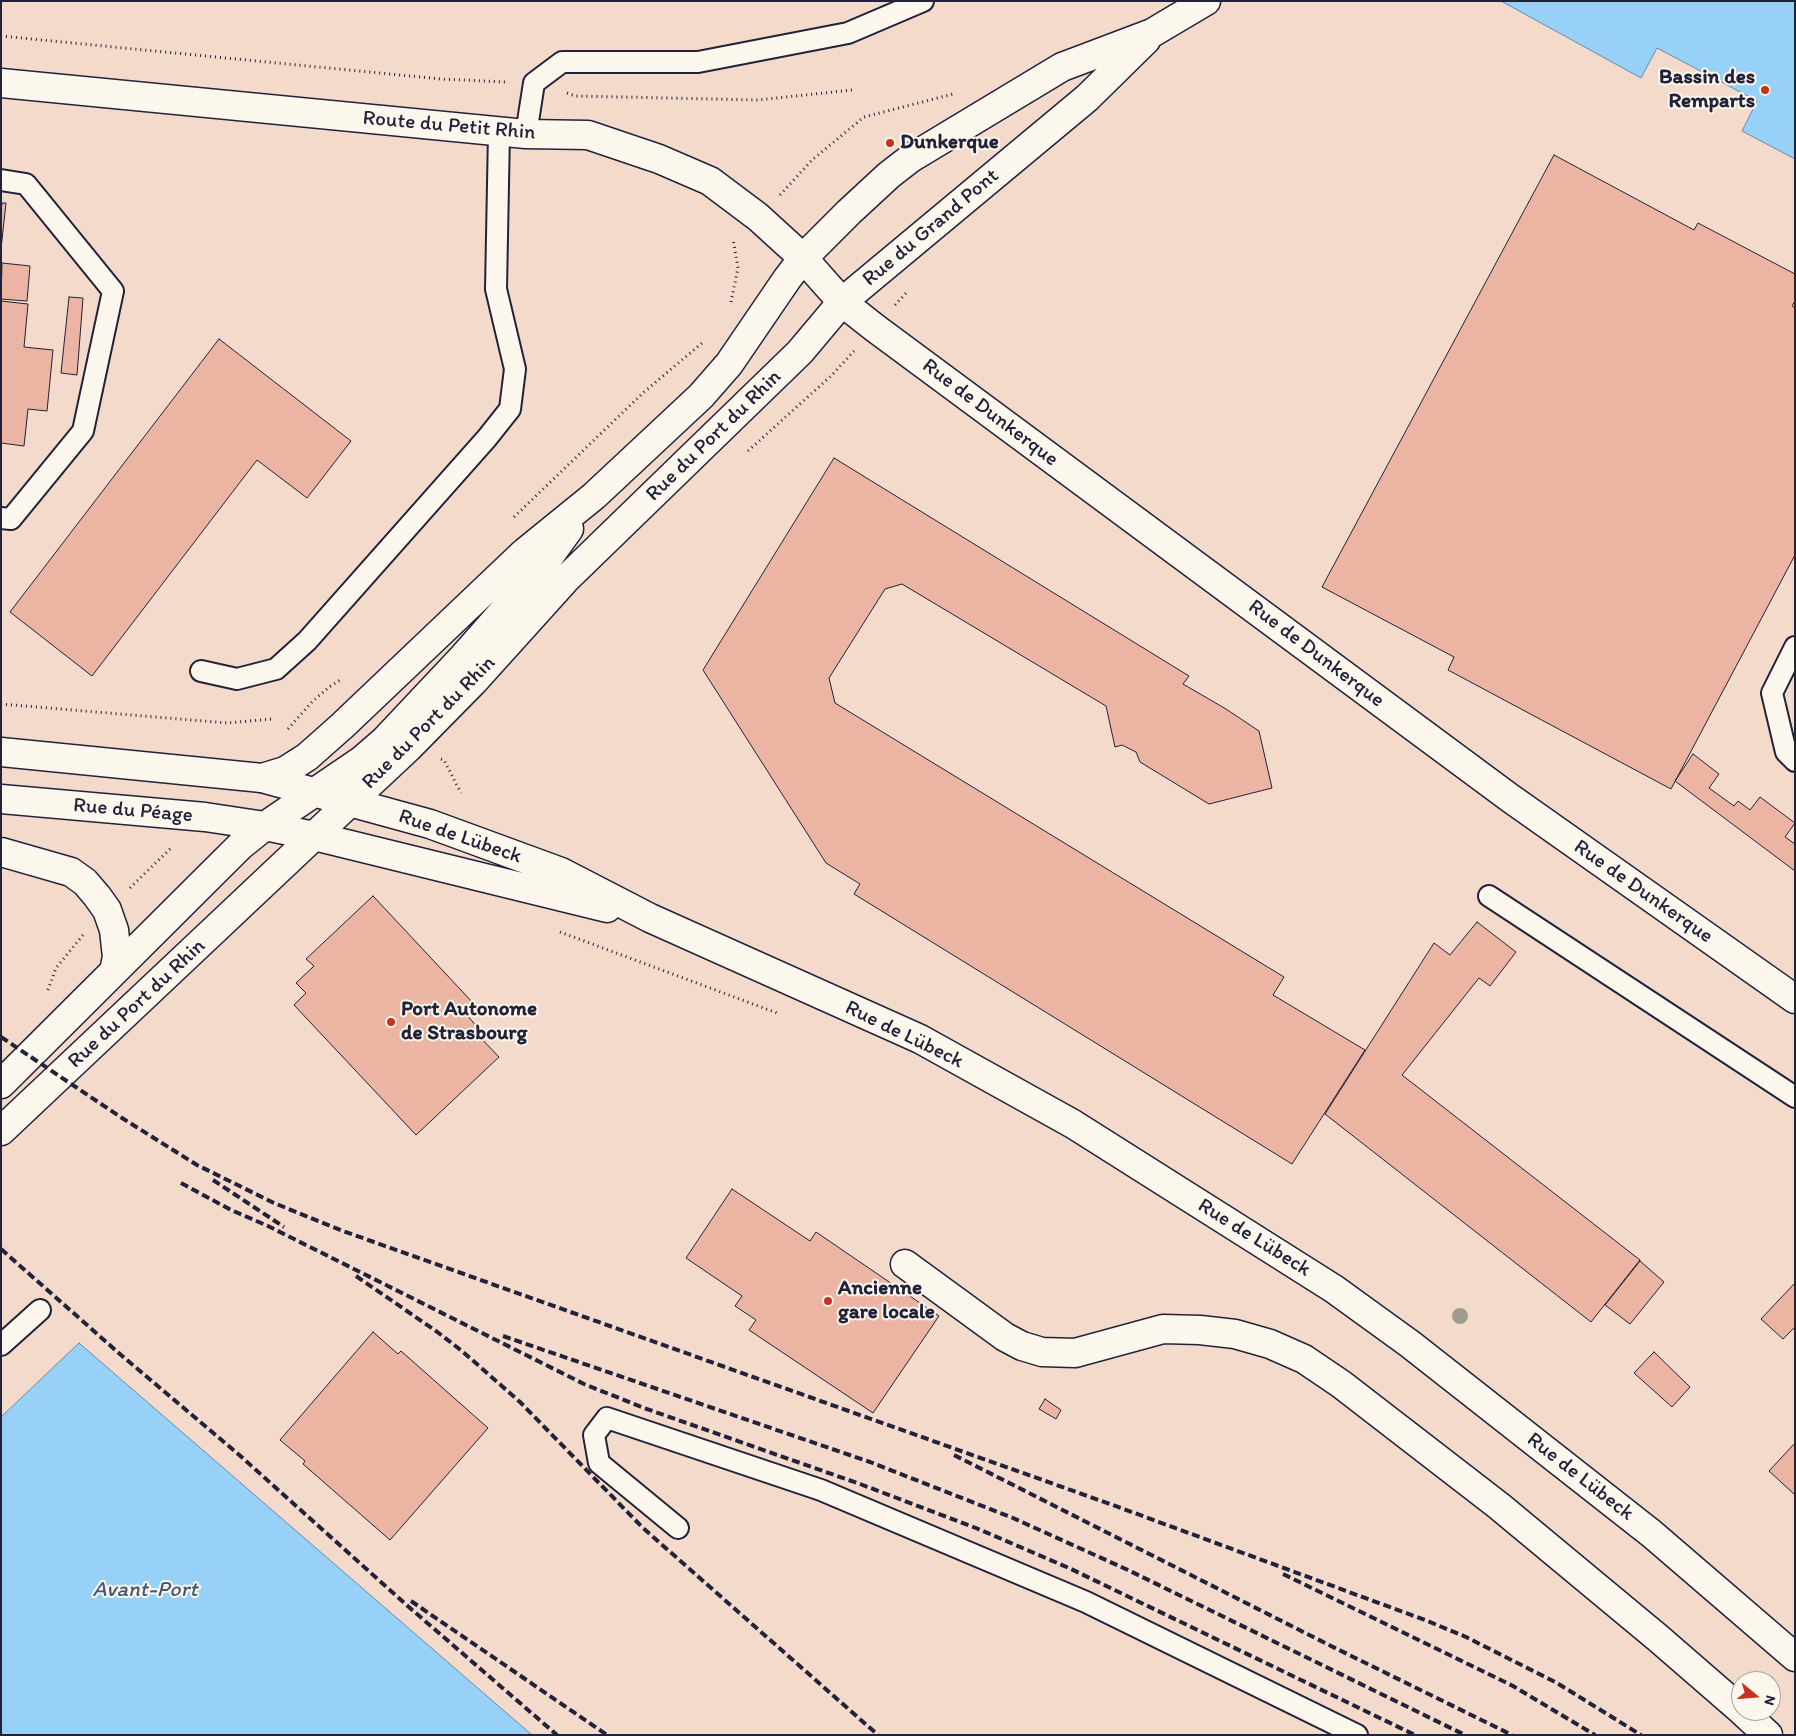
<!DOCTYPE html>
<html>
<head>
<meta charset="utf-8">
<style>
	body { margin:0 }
	#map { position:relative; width:1796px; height:1736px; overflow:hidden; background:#f8eadd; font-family:Itim,sans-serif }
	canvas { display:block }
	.frame { position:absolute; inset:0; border:2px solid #22223b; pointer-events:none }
	.north { position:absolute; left:1731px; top:1671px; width:50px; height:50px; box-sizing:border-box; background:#fbf7ec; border:1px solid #a4a2a5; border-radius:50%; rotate:107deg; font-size:14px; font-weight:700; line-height:20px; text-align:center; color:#22223b }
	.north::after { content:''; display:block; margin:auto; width:18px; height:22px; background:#c8321e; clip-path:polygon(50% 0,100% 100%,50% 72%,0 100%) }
</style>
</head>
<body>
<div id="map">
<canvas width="1796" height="1736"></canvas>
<div class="frame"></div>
<div class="north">N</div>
</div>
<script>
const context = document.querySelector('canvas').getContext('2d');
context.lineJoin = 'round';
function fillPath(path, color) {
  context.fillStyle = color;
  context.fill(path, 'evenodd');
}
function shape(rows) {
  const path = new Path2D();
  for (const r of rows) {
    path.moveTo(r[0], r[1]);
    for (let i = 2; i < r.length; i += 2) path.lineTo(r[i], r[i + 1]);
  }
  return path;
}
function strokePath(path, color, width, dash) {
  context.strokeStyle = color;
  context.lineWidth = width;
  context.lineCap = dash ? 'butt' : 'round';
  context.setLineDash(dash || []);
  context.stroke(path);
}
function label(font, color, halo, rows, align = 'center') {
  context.font = font + ' Itim,sans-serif';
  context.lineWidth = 4;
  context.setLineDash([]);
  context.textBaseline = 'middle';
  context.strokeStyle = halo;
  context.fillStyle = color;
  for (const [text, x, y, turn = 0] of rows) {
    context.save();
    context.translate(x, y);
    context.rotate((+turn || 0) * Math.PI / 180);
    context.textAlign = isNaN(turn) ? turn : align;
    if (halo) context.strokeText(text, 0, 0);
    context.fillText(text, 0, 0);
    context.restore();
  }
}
const built = shape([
	[1,1,1501,1,1641,78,1657,48,1757,102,1743,131,1795,159,1795,1735,1,1735],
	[1741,1681,1771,1681,1771,1711,1741,1711]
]);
const water = shape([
	[1501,1,1795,1,1795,159,1742,131,1757,101,1657,48,1641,78,1501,1],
	[79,1343,532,1735,1,1735,1,1417,79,1343]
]);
const building = shape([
	[1554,155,1694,230,1698,223,1795,274,1795,301,1792,306,1795,308,1795,555,1671,789,1448,670,1454,657,1322,587,1554,155],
	[3,203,6,203,1,249,1,206,3,203],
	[2,263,30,266,27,301,1,299,2,263],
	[69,297,83,298,77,375,61,373,69,297],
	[1,301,28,304,24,347,53,350,47,411,28,409,24,446,1,443,1,301],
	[219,339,351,441,307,498,257,460,92,676,10,612,219,339],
	[834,458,1189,676,1183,684,1226,709,1259,731,1272,788,1209,804,1140,762,1136,752,1122,745,1115,747,1106,706,902,584,885,589,829,678,835,703,1284,977,1273,995,1365,1050,1292,1164,854,894,860,884,826,863,703,670,834,458],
	[1693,754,1719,774,1709,788,1734,806,1738,801,1750,810,1760,797,1795,823,1785,837,1795,844,1795,871,1675,781,1693,754],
	[373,896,474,1004,465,1013,480,1030,476,1033,499,1057,416,1135,294,1005,306,993,296,983,314,966,306,959,373,896],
	[1477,922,1516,952,1490,986,1479,978,1402,1075,1640,1260,1591,1322,1325,1114,1434,943,1450,955,1477,922],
	[732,1189,810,1241,816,1232,939,1316,873,1413,749,1330,756,1320,735,1306,742,1296,686,1258,732,1189],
	[1640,1261,1664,1282,1630,1324,1605,1305,1640,1261],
	[1795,1283,1795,1327,1783,1339,1761,1319,1795,1283],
	[373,1332,398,1354,401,1351,488,1428,390,1540,303,1464,305,1461,280,1440,373,1332],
	[1654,1352,1690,1387,1672,1407,1634,1373,1654,1352],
	[1045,1399,1061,1410,1056,1419,1039,1409,1045,1399],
	[1795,1443,1795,1495,1769,1471,1795,1443]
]);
const path = shape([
	[1,36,441,79,507,82],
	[567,93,575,96,758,100,852,90],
	[780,195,812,160,864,117,953,94],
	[731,302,738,268,733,239],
	[895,305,908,291],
	[748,451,832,375,854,351],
	[514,517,644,392,702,343],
	[1,704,227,723,272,719],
	[288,729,312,702,329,687,342,679],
	[441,759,444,760,461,793],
	[130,888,172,847],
	[560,932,777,1013],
	[48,990,56,968,83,935]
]);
const lane = shape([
	[526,134,534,83,562,62,698,62,848,33,923,1],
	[1,180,26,184,113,291,83,431,11,519,1,518],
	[1795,647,1772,693,1786,752,1795,761],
	[201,671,237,679,276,669,307,641,487,438,510,409,515,369,496,289,499,132],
	[1489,896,1795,1097],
	[1,1345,40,1310],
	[678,1528,599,1463,594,1435,607,1418,821,1490,1086,1602,1357,1735]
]);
const street = shape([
	[1,83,526,134,588,135,659,159,710,181,758,217,803,258,842,302,875,328,1510,798,1795,999],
	[1,852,71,872,85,882,97,896,107,910,114,930,117,957,114,971],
	[1,1084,240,846,265,826],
	[1,1131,314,836],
	[905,1264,1005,1337,1022,1346,1042,1352,1075,1353,1163,1329,1200,1330,1235,1334,1270,1344,1304,1359,1341,1384,1499,1506,1658,1638,1741,1710],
	[1742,1711,1768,1735]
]);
const secondary = shape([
	[262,778,430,824,561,872,650,918,920,1039,1073,1124,1334,1289,1410,1344,1652,1534,1795,1657],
	[314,836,607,908]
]);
const primary = shape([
	[1,752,262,778,285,771,307,757,342,726,525,552,594,496,701,396,729,364,787,279,803,258,849,212,889,175,911,158,1062,67,1152,33,1206,1],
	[1,799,205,817,265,826,314,836,408,748,473,682,565,580,800,352,842,302,1087,98,1146,40],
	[265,826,362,760,384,741,464,656,538,572,569,529]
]);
const rail = shape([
	[1,1037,122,1118,197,1165,274,1203,343,1231,1110,1504,1425,1620,1466,1637,1557,1683,1641,1735],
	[213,1180,284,1227],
	[181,1183,231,1210,268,1226,584,1384,644,1408,860,1484,976,1528,1069,1568,1415,1735],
	[1,1249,121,1355,237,1453,410,1608,557,1735],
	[356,1276,436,1331,462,1351,520,1402,643,1528,878,1735],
	[503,1336,870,1462,1013,1518,1128,1570,1465,1735],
	[954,1455,1331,1646,1512,1735],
	[1283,1574,1513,1686,1595,1735],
	[411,1601,607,1735]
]);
const trees = [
	[1460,1316]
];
const markers = [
	[1765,90,5,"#c8321e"],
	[890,143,5,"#c8321e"],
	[391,1022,5,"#c8321e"],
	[828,1301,5,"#c8321e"]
];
const poiNames = [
	["Bassin des",1755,78,"right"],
	["Remparts",1755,102,"right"],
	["Dunkerque",900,143],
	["Port Autonome",401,1010],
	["de Strasbourg",401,1034],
	["Ancienne",838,1289],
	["gare locale",838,1313]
];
const streetNames = [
	["Route du Petit Rhin",449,126,5],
	["Rue du Grand Pont",931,228,-40],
	["Rue de Dunkerque",990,413,37],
	["Rue du Port du Rhin",714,436,-44],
	["Rue de Dunkerque",1316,654,37],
	["Rue du Port du Rhin",429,723,-45],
	["Rue du Péage",133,811,5],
	["Rue de Lübeck",460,837,19],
	["Rue de Dunkerque",1643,892,35],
	["Rue du Port du Rhin",137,1004,-43],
	["Rue de Lübeck",904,1035,26],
	["Rue de Lübeck",1254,1238,32],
	["Rue de Lübeck",1580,1477,38]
];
const waterNames = [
	["Avant-Port",145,1590]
];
fillPath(built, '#f4dacb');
fillPath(water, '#97d1f7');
strokePath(water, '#688bac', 1);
fillPath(building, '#ecb4a2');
strokePath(building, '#22223b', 1);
strokePath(lane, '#22223b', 24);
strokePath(street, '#22223b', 31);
strokePath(secondary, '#22223b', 31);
strokePath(primary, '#22223b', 31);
strokePath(path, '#22223b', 3, [1, 4]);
strokePath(lane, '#fbf7ec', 20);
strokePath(street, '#fbf7ec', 28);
strokePath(secondary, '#fbf7ec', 28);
strokePath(primary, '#fbf7ec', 28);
strokePath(rail, '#22223b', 4, [8, 4]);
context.fillStyle = '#9e9b93';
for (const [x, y] of trees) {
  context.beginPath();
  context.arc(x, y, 8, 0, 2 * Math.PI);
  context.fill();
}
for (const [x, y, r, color] of markers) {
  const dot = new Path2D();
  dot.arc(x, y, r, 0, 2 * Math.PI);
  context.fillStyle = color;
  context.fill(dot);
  strokePath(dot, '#fbf7ec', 2);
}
label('bold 21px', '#22223b', '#fbf7ec', poiNames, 'left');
label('21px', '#22223b', '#fbf7ec', streetNames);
label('italic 22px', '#455773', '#fbf7ec', waterNames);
</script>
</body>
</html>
